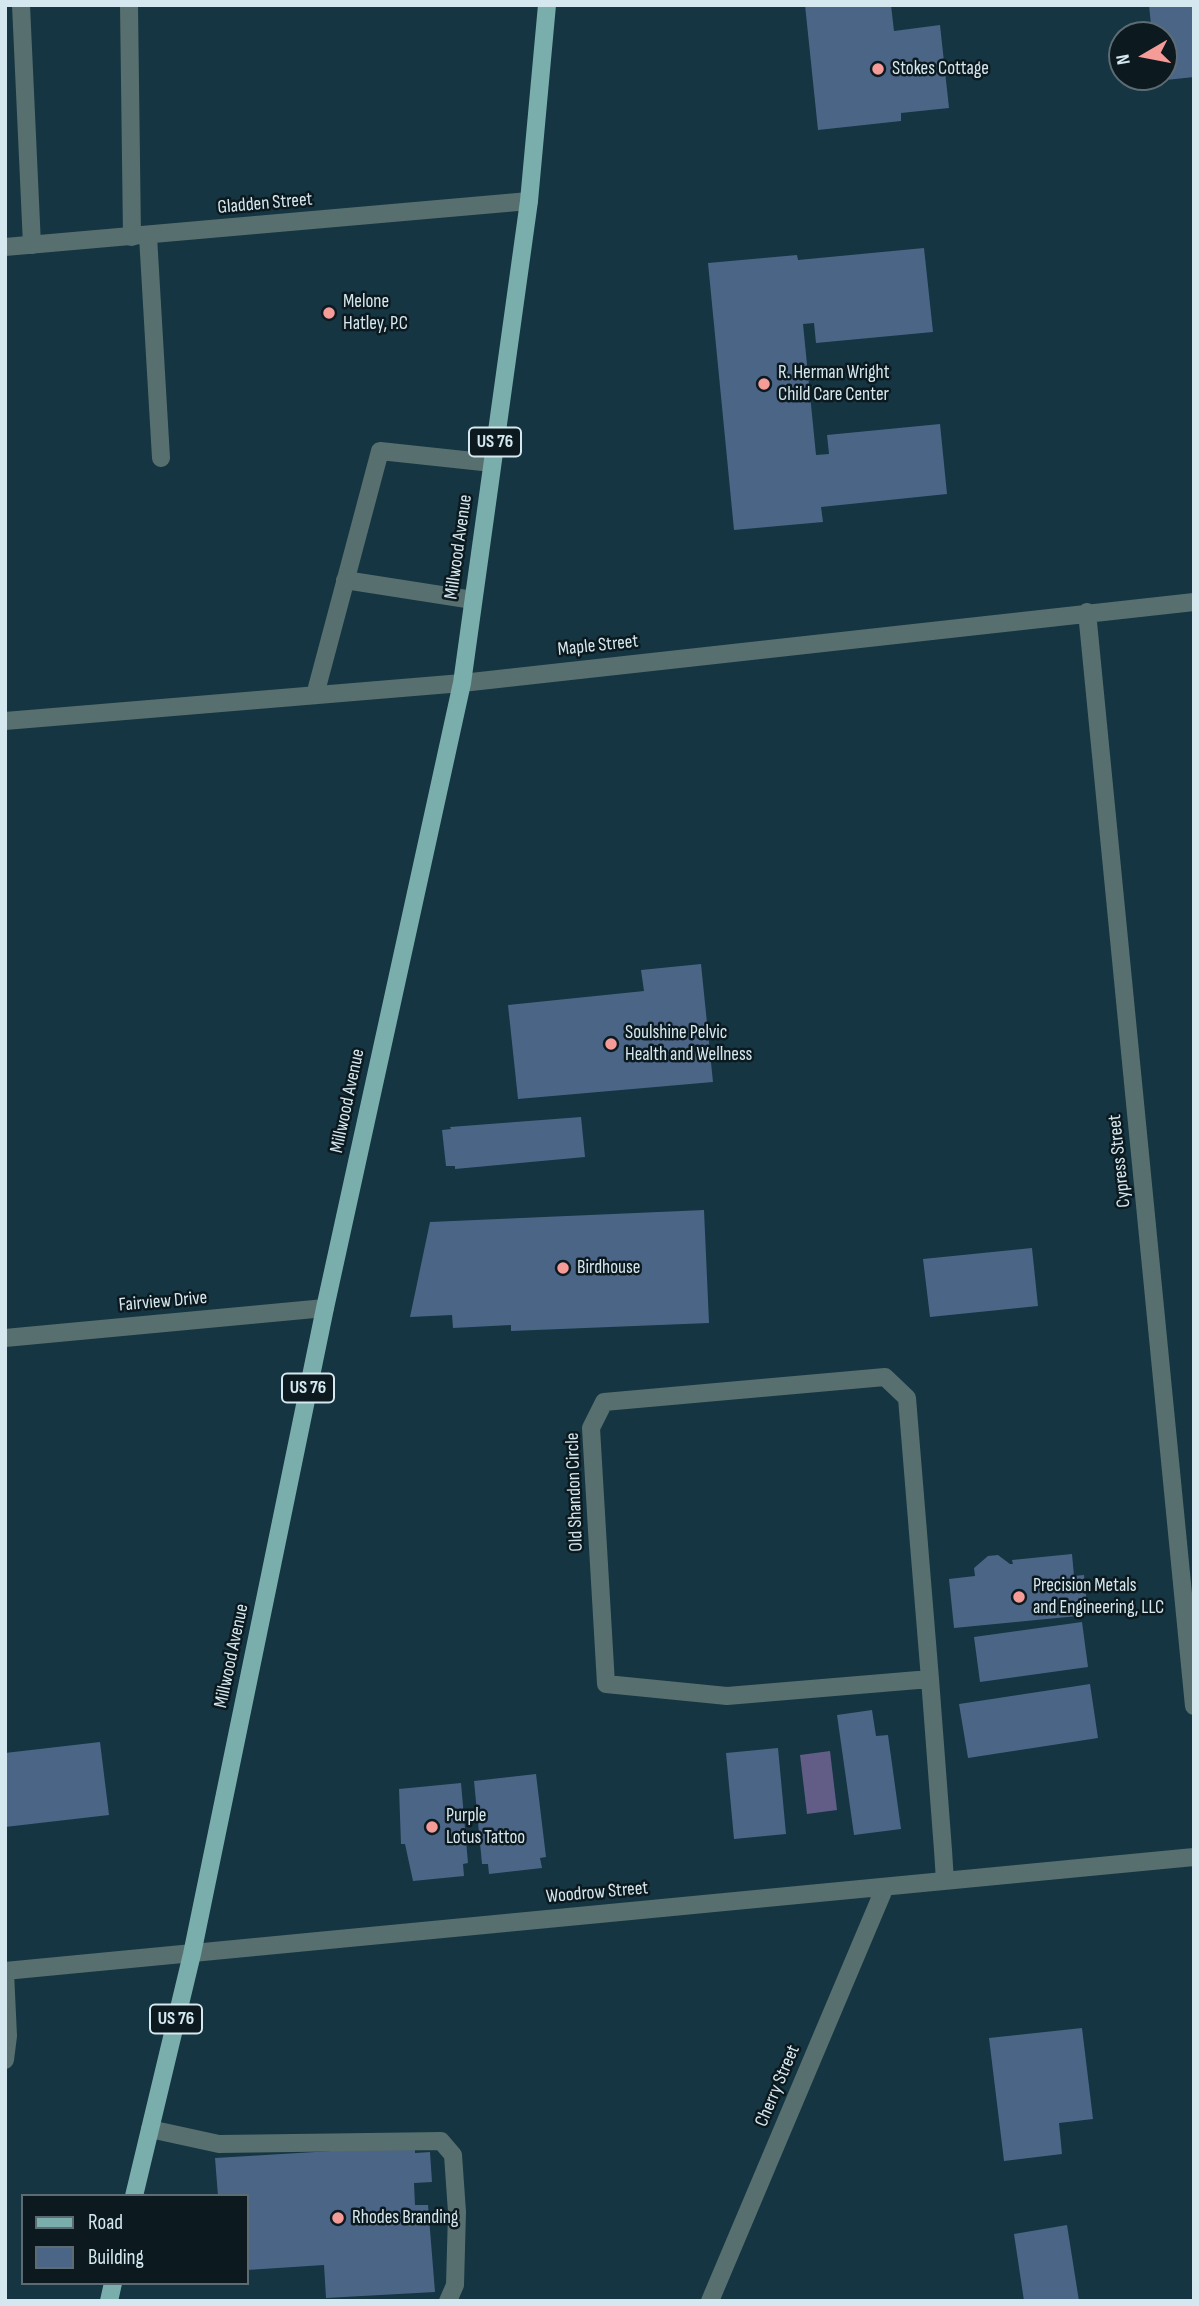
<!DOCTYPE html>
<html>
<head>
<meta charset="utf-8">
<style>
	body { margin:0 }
	#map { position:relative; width:1199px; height:2306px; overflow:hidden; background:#143541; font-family:"Sofia Sans Condensed",sans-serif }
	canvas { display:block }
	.frame { position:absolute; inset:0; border:7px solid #d6e8ef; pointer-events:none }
	.legend { position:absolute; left:21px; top:2194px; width:228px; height:91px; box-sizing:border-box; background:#0c1a20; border:2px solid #5d6c73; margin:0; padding:9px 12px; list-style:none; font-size:21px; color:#d6e8ef }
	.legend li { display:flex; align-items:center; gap:14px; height:35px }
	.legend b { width:35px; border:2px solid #5d6c73 }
	.north { position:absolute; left:1108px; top:21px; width:70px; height:70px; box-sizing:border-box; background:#0c1a20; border:2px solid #5d6c73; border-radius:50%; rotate:260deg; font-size:19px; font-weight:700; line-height:28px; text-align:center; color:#d6e8ef }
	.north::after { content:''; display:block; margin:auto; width:24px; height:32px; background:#f59b98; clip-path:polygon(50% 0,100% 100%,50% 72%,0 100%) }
</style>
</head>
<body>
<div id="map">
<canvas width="1199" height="2306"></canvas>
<div class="frame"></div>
<ul class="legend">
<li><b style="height:9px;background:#7aaeac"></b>Road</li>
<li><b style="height:19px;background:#4b6587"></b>Building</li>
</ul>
<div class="north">N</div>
</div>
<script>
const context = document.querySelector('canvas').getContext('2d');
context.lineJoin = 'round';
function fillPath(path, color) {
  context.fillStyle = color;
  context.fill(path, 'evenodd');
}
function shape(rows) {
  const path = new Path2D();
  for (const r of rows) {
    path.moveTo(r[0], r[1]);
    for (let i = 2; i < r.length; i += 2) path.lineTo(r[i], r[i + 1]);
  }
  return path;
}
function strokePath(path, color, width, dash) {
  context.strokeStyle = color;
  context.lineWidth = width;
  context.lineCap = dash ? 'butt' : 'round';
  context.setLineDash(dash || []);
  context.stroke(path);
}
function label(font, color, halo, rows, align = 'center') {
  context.font = font + ' "Sofia Sans Condensed",sans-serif';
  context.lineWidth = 5;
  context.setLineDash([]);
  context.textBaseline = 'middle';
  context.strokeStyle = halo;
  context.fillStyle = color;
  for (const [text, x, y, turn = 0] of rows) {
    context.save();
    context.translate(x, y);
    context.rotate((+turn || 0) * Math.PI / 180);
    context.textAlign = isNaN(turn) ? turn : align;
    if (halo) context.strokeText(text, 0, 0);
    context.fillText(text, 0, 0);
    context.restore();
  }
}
const water = shape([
	[830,1751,837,1810,807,1814,800,1755]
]);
const building = shape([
	[805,5,891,5,894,31,940,25,949,108,901,113,901,121,818,130],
	[1149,5,1194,5,1194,77,1157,81,1156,77,1164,77,1164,35,1152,35],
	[924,248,933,332,816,343,814,323,803,324,816,455,829,454,827,435,940,424,947,494,821,507,823,522,734,530,708,263,797,255,798,260],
	[701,964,713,1082,518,1099,508,1005,644,991,641,970],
	[581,1117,585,1157,455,1169,455,1166,446,1166,442,1130,451,1129,450,1127],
	[704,1210,709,1323,511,1331,511,1325,453,1328,452,1315,410,1317,430,1222],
	[1032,1248,1038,1306,930,1317,923,1259],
	[1072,1554,1074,1576,1084,1575,1088,1615,954,1628,949,1579,975,1576,974,1568,988,1556,998,1555,1010,1564,1013,1564,1012,1560],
	[1082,1622,1088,1667,980,1682,974,1637],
	[1090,1684,1098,1738,968,1758,959,1704],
	[872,1710,876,1736,888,1735,901,1829,854,1835,837,1715],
	[100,1742,109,1815,5,1827,5,1753],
	[778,1748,786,1834,734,1839,726,1753],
	[536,1774,546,1857,540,1858,542,1868,489,1874,488,1864,482,1864,474,1781],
	[461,1783,468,1863,463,1864,464,1876,413,1881,405,1844,401,1844,399,1789],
	[1082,2028,1093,2119,1059,2123,1062,2154,1004,2161,989,2038],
	[415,2146,415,2153,430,2152,432,2182,414,2183,415,2205,428,2205,435,2292,326,2298,324,2265,247,2270,247,2196,218,2196,215,2158],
	[1067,2225,1079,2301,1024,2301,1014,2234]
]);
const lane = shape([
	[21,5,32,245],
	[129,5,132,237],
	[148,236,161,458],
	[345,580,473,600],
	[315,695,380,451,492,463],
	[5,1972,8,2036,5,2060],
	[150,2129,219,2144,441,2141,453,2155,457,2212,455,2285,448,2301]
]);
const street = shape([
	[5,247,529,201],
	[1087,612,1194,1706],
	[5,721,462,683,1194,602],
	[5,1338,325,1308],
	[930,1679,727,1696,606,1684,591,1428,604,1402,885,1377,907,1398,930,1679,943,1850,945,1881],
	[5,1971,1194,1857],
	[710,2301,885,1887]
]);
const primary = shape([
	[134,2196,192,1954,325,1308,462,683,529,201,547,5],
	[109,2301,113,2283]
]);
const markers = [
	[878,69,7,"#f59b98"],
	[329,313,7,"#f59b98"],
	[764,384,7,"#f59b98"],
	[611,1044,7,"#f59b98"],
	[563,1268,7,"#f59b98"],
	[1019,1597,7,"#f59b98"],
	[432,1827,7,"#f59b98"],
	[338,2218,7,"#f59b98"]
];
const shields = [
	[495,442,52],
	[308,1388,52],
	[176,2019,52]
];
const shieldNames = [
	["US 76",495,442],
	["US 76",308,1388],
	["US 76",176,2019]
];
const poiNames = [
	["Stokes Cottage",892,69],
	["Melone",343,302],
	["Hatley, P.C",343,324],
	["R. Herman Wright",778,373],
	["Child Care Center",778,395],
	["Soulshine Pelvic",625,1033],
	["Health and Wellness",625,1055],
	["Birdhouse",577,1268],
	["Precision Metals",1033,1586],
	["and Engineering, LLC",1033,1608],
	["Purple",446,1816],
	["Lotus Tattoo",446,1838],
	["Rhodes Branding",352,2218]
];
const streetNames = [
	["Gladden Street",265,204,-5],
	["Millwood Avenue",459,547,-82],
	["Maple Street",598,646,-6],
	["Millwood Avenue",348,1101,-78],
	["Cypress Street",1120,1161,-96],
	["Fairview Drive",163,1302,-5],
	["Old Shandon Circle",575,1492,-92],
	["Millwood Avenue",232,1656,-78],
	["Woodrow Street",597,1893,-5],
	["Cherry Street",778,2086,-67]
];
fillPath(water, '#615d86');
fillPath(building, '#4b6587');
strokePath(lane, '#576f6e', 18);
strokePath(street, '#576f6e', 18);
strokePath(primary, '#7aaeac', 18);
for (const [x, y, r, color] of markers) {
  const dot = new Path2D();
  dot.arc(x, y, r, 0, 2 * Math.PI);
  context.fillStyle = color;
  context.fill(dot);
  strokePath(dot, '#0c1a20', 2.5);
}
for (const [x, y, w] of shields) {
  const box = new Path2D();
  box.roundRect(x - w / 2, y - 14.5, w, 29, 5);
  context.fillStyle = '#0c1a20';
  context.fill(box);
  strokePath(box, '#d6e8ef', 2);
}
label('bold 18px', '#d6e8ef', null, shieldNames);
label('19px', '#d6e8ef', '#0c1a20', poiNames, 'left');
label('19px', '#d6e8ef', '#0c1a20', streetNames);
</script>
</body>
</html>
